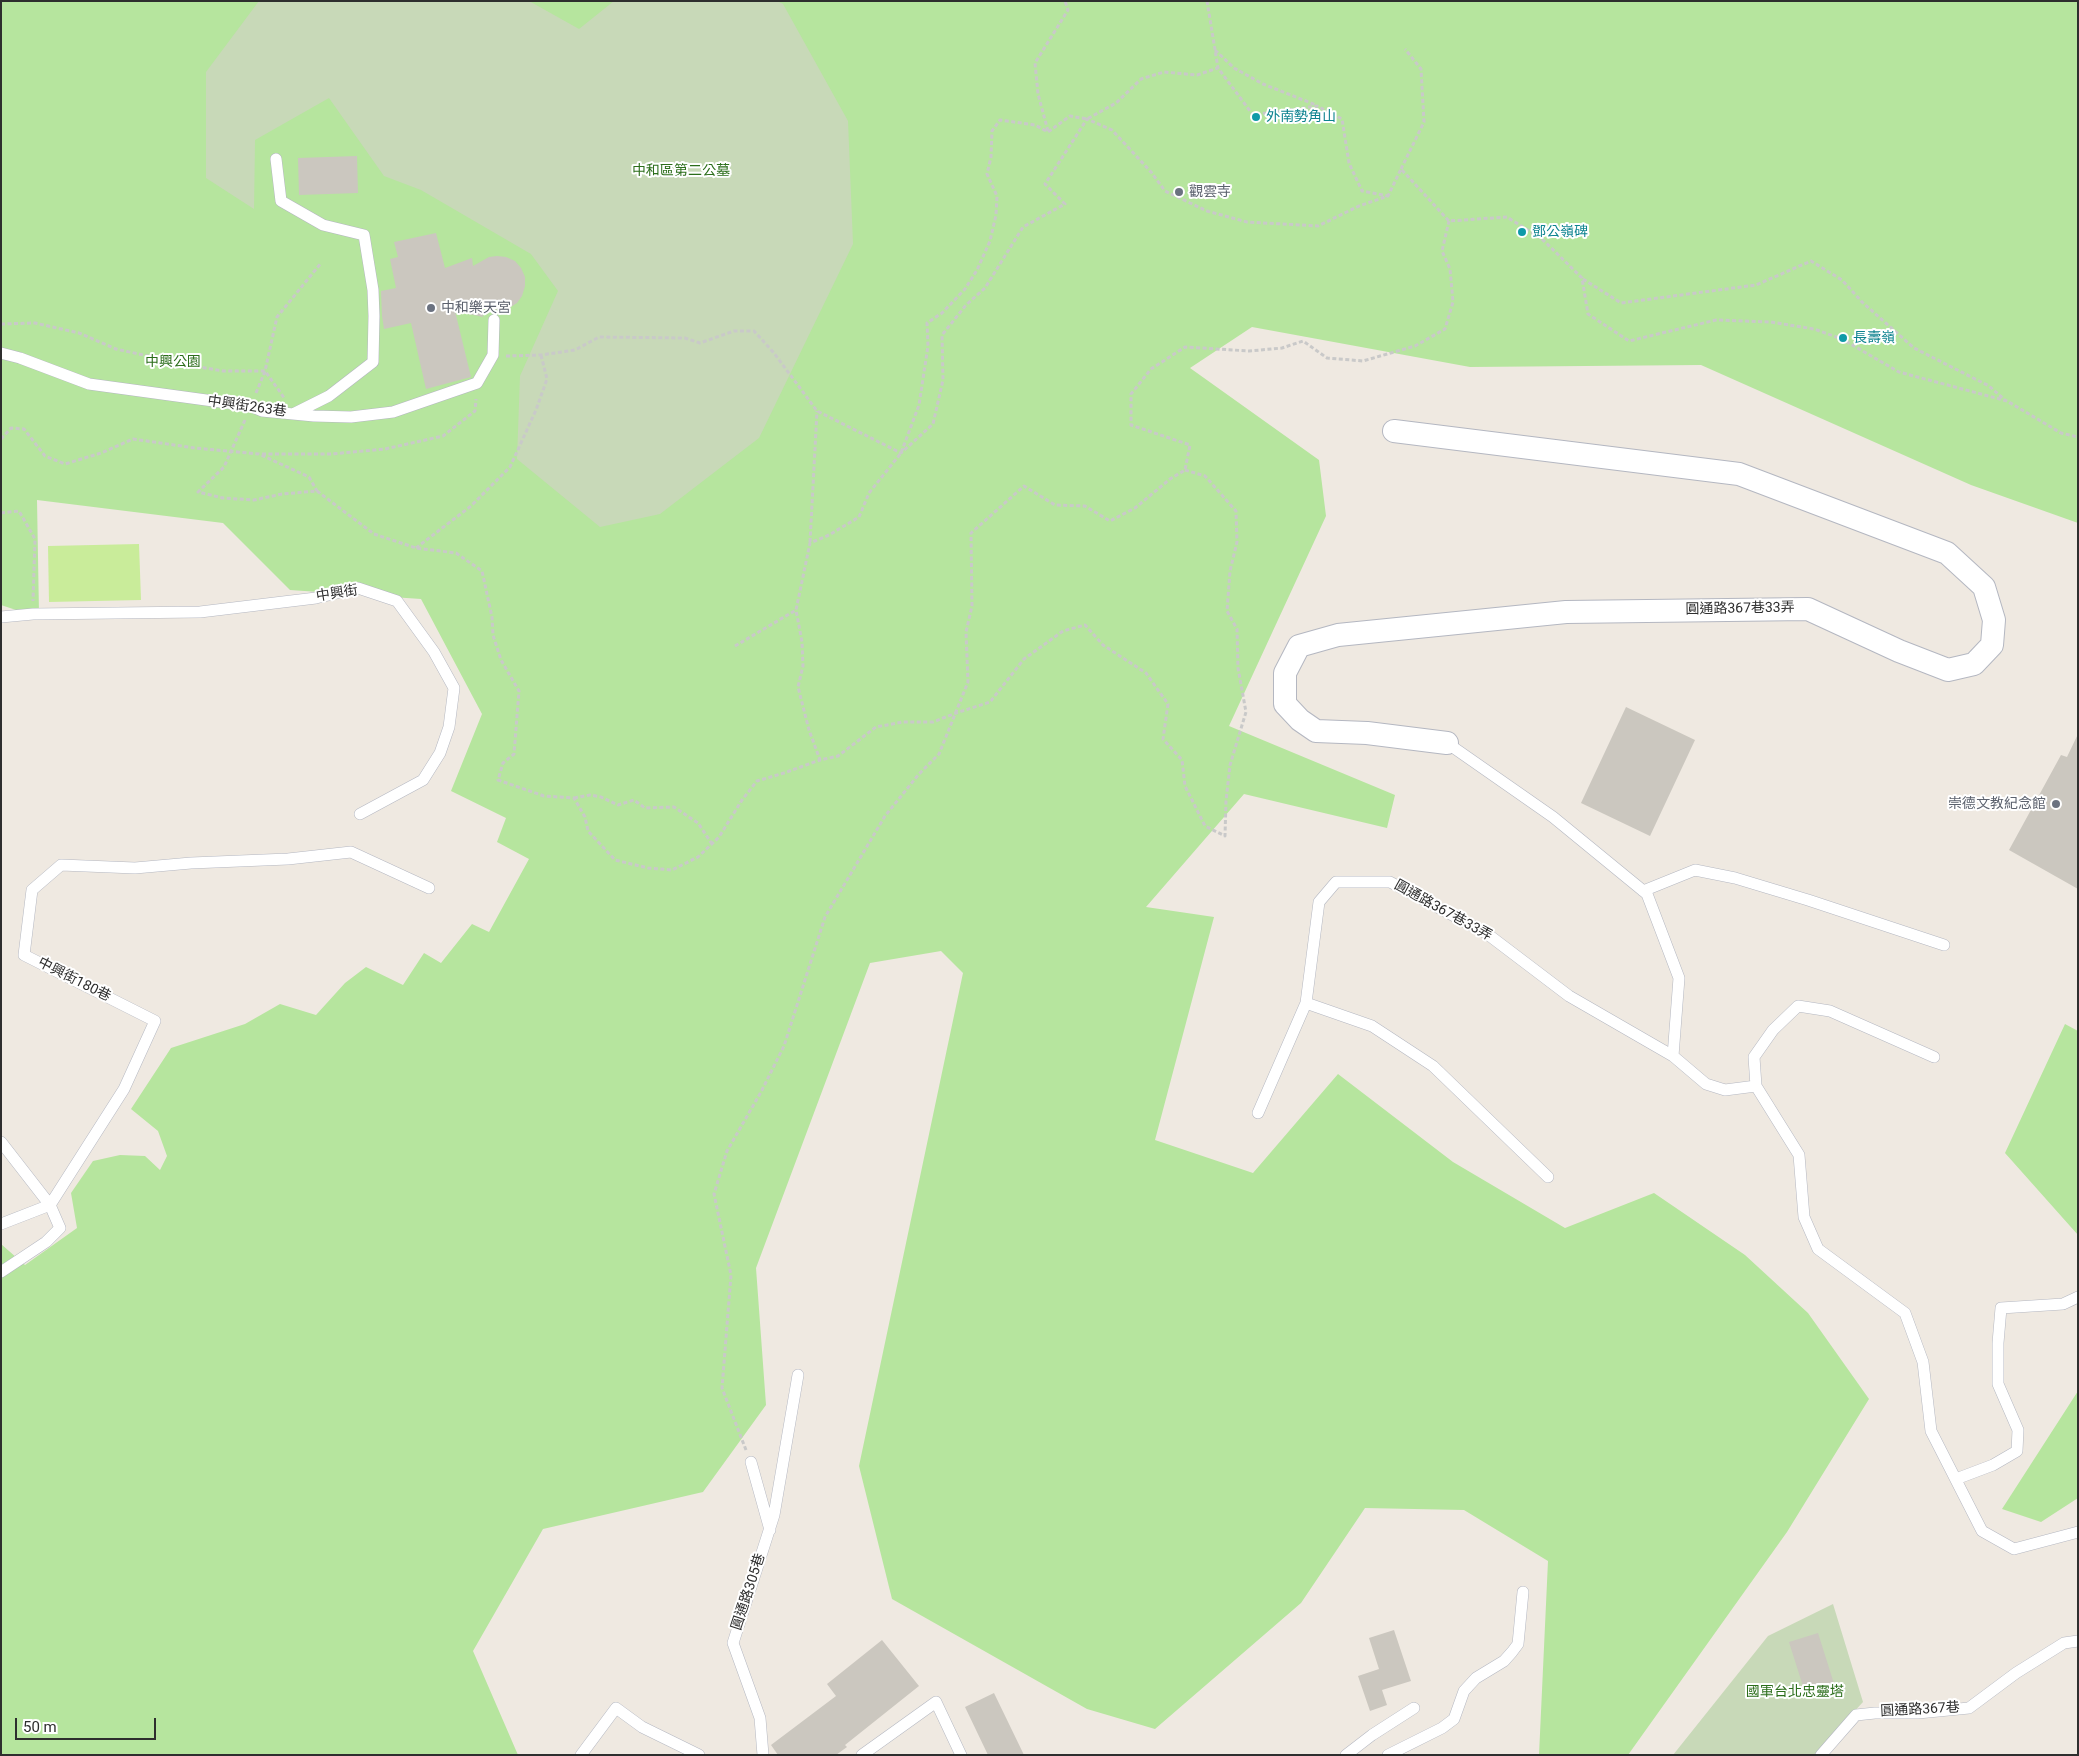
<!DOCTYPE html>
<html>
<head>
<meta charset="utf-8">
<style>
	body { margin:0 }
	#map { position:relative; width:2079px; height:1756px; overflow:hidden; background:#efe9e1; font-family:Roboto,sans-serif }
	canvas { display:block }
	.frame { position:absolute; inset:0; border:2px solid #2e2e2e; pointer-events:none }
	.scale { position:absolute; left:15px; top:1718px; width:141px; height:22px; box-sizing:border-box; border:2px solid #2e2e2e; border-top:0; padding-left:6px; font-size:15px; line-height:18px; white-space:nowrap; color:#2e2e2e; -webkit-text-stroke:4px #fff; paint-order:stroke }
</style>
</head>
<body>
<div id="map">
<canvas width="2079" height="1756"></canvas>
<div class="frame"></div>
<div class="scale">50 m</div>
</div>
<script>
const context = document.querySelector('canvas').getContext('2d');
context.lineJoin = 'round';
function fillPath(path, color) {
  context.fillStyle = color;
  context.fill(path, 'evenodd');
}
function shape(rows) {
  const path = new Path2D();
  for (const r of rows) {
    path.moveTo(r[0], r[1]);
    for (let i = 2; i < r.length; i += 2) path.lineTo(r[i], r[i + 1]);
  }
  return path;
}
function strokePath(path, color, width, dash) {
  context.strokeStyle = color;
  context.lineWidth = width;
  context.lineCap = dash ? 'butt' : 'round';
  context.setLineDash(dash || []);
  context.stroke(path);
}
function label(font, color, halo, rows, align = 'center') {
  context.font = font + ' Roboto,"Noto Sans TC",sans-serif';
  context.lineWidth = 4;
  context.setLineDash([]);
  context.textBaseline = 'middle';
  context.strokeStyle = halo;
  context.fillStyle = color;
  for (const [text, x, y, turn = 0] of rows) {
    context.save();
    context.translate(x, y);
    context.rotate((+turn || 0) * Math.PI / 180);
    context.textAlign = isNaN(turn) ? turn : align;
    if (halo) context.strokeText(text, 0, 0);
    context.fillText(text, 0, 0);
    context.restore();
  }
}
const green = shape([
	[1,1,2078,1,2078,523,1971,485,1701,365,1470,367,1252,327,1190,368,1319,460,1326,516,1229,726,1395,795,1387,828,1244,794,1146,907,1214,917,1155,1140,1253,1173,1338,1074,1453,1162,1565,1228,1654,1193,1745,1255,1808,1313,1869,1399,1787,1532,1628,1755,1539,1755,1548,1561,1464,1510,1365,1508,1301,1603,1155,1729,1087,1709,892,1599,859,1466,963,973,941,951,870,963,756,1268,766,1405,703,1492,543,1529,473,1651,518,1755,1,1755,1,1244,25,1265,77,1228,71,1193,93,1161,120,1155,145,1156,160,1170,167,1156,158,1131,131,1109,171,1048,245,1024,280,1004,316,1015,345,983,366,967,403,985,424,953,441,963,472,924,489,932,529,859,497,842,506,818,451,791,482,714,421,599,290,590,223,523,37,500,39,614,19,611,1,605],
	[2065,1024,2078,1031,2078,1235,2005,1153],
	[2078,1391,2078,1498,2041,1522,2002,1509]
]);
const cemetery = shape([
	[259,1,529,1,579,29,614,1,777,1,783,4,848,121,853,244,759,438,660,514,600,527,517,459,520,376,558,291,531,254,421,190,384,176,329,98,255,140,254,209,206,178,206,72],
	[1833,1604,1863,1702,1814,1755,1673,1755,1768,1636]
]);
const pitch = shape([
	[139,544,141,600,49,602,48,546]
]);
const building = shape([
	[357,156,358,193,299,195,298,158],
	[436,233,445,268,472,258,473,266,489,257,497,256,506,257,515,261,521,268,525,277,525,286,522,296,517,303,509,308,500,310,482,308,483,317,455,311,471,377,426,389,411,323,384,329,382,316,381,291,396,288,390,259,398,257,394,242],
	[1626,707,1695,740,1650,836,1581,803],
	[2078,734,2078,889,2009,850,2061,755,2067,757],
	[1394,1630,1411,1681,1382,1690,1387,1705,1370,1711,1358,1676,1379,1669,1369,1638],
	[1818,1633,1836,1690,1807,1699,1789,1642],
	[882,1640,919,1686,845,1745,847,1747,836,1755,778,1755,771,1745,836,1696,827,1684],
	[994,1693,1024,1755,988,1755,965,1707]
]);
const path = shape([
	[1207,1,1218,68,1253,115,1317,106,1342,119,1349,163,1362,191,1388,196],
	[1215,50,1234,68,1263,84,1316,105],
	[1048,131,1038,94,1035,63,1068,10,1065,1],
	[1401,169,1424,122,1421,69,1405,49],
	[1583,279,1621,303,1756,285,1811,261,1842,280,1862,302,1914,348,1989,386,2006,401],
	[1,324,35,323,79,333,116,349,194,366,223,371,265,371,285,399],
	[506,356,541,355,575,350,599,337,685,338,700,343,734,331,754,331,774,353,817,411,901,453,933,424,943,380,942,335,966,305,985,288,1023,227,1065,204,1045,184,1087,119,1112,130,1151,172,1165,191,1207,211,1247,222,1318,226,1359,206,1388,196,1401,169,1449,221,1507,217,1542,239,1582,278,1588,314,1629,341,1716,320,1771,322,1814,329,1842,339,1899,372,2007,401,2061,433,2078,437],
	[256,393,265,371,277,317,321,263],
	[245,420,224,467,198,492,223,498,254,500,282,494,317,491,374,534,416,548,456,553,482,571,492,617,493,635,501,660,519,691,514,754,503,763,498,780,544,796,574,798,585,817,588,831,615,860,648,868,672,870,698,857,719,837,742,800,757,781,784,773,820,760],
	[1,439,11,428,24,429,45,456,65,464,101,453,133,439,195,448,259,454,309,477,317,491],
	[262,454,331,454,385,449,443,436,475,411,476,399],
	[1185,470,1205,476,1236,511,1237,542,1230,571,1227,611,1237,629,1238,668,1246,712,1230,765,1226,801,1225,836,1205,826,1185,786,1182,760,1163,739,1168,704,1146,673,1103,645,1085,625,1063,631,1024,659,990,702,956,713,933,722,903,722,876,727,838,756,820,760,809,730,798,687,803,666,802,642,796,610,810,543,829,535,859,517,869,493,901,453,919,405,928,346,927,323,942,313,965,289,977,270,990,241,996,215,997,196,987,174,991,157,992,131,1000,120,1035,125,1048,132,1070,116,1087,119,1116,103,1141,79,1164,72,1197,75,1218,68],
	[1,513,19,511,35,539,33,601],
	[810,542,817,411],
	[416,548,471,506,510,467,536,410,547,379,541,355],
	[735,646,796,610],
	[574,798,590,795,601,797,618,805,634,800,645,808,674,807,698,823,712,844],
	[746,1450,722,1388,731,1275,714,1194,727,1151,761,1092,784,1046,825,917,885,816,919,774,939,754,968,682,966,632,972,606,971,533,1024,486,1055,505,1085,506,1110,521,1135,508,1170,479,1185,470,1190,445,1131,425,1131,394,1151,369,1185,347,1249,351,1282,348,1303,341,1327,358,1363,361,1415,346,1445,329,1453,302,1450,269,1442,251,1449,221]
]);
const service = shape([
	[276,159,281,201,323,225,364,235,373,290,374,316,373,362,329,396,295,413],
	[1,353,20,358,89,384,250,406,262,411,314,416,351,417,393,412,477,383,493,355,494,320],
	[1,617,33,614,200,612,316,598,358,588,397,601,434,652,454,688,449,727,440,753,423,780,360,814],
	[1447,743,1553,817,1647,894,1679,978,1673,1056],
	[1643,891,1695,870,1735,878,1808,900,1944,945],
	[1306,1003,1372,1026,1433,1066,1548,1177],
	[1756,1086,1754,1057,1773,1030,1798,1006,1830,1011,1934,1057],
	[1258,1113,1306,1003,1319,902,1336,882,1390,882,1486,933,1569,996,1673,1056,1706,1084,1725,1090,1756,1086,1799,1155,1804,1217,1818,1249,1905,1313,1923,1362,1931,1431,1982,1531,2014,1549,2078,1532],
	[1,1142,50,1205,60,1228,46,1242,1,1272],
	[1,1224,50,1205,124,1089,155,1021,24,955,32,890,61,865,135,868,191,863,288,859,351,852,429,888],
	[751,1462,770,1530],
	[1956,1479,1993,1465,2017,1451,2018,1430,1998,1384,1998,1343,2001,1308,2063,1304,2078,1297],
	[581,1755,616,1708,642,1727,699,1755],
	[763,1755,760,1718,733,1643,774,1515,798,1375],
	[862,1755,936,1702,961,1755],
	[1346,1755,1372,1735,1414,1708],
	[1388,1755,1442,1728,1454,1719,1464,1691,1476,1678,1504,1661,1512,1652,1518,1644,1523,1592],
	[1821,1755,1856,1715,1875,1713,1918,1713,1969,1708,2016,1673,2064,1643,2078,1641]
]);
const minor = shape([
	[1394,431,1739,474,1947,553,1984,587,1994,620,1992,645,1974,664,1948,670,1899,651,1808,609,1566,612,1338,635,1299,646,1285,673,1285,704,1300,720,1316,731,1367,733,1447,743]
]);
const markers = [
	[1256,117,5,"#0f9aa8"],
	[1179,192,5,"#6b7280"],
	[1522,232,5,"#0f9aa8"],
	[431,308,5,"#6b7280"],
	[1843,338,5,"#0f9aa8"],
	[2056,804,5,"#6b7280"]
];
const cultureNames = [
	["外南勢角山",1266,117],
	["鄧公嶺碑",1532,232],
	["長壽嶺",1853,338]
];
const parkNames = [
	["中和區第二公墓",681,171],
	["中興公園",173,362],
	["國軍台北忠靈塔",1795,1692]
];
const worshipNames = [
	["觀雲寺",1189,192],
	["中和樂天宮",441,308],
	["崇德文教紀念館",2046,804,"right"]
];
const streetNames = [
	["中興街263巷",247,407,8],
	["中興街",337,594,-9],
	["圓通路367巷33弄",1740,609,-1],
	["圓通路367巷33弄",1443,911,29],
	["中興街180巷",74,980,27],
	["圓通路305巷",749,1592,-72],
	["圓通路367巷",1920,1710,-3]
];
fillPath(green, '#b6e59e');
fillPath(cemetery, '#c8d9b8');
fillPath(pitch, '#c9ec9a');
fillPath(building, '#cbc7bf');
strokePath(service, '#b4b7c1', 12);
strokePath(minor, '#b4b7c1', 24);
strokePath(path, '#c9c9c9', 3, [4, 2.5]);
strokePath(service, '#fff', 11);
strokePath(minor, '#fff', 22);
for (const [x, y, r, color] of markers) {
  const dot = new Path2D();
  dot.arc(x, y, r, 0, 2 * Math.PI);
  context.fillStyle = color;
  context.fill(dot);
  strokePath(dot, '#fff', 2);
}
label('14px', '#0d838f', '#fff', cultureNames, 'left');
label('14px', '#2c6e1b', '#fff', parkNames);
label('14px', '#5b616d', '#fff', worshipNames, 'left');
label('14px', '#2e2e2e', '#fff', streetNames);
</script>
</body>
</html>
